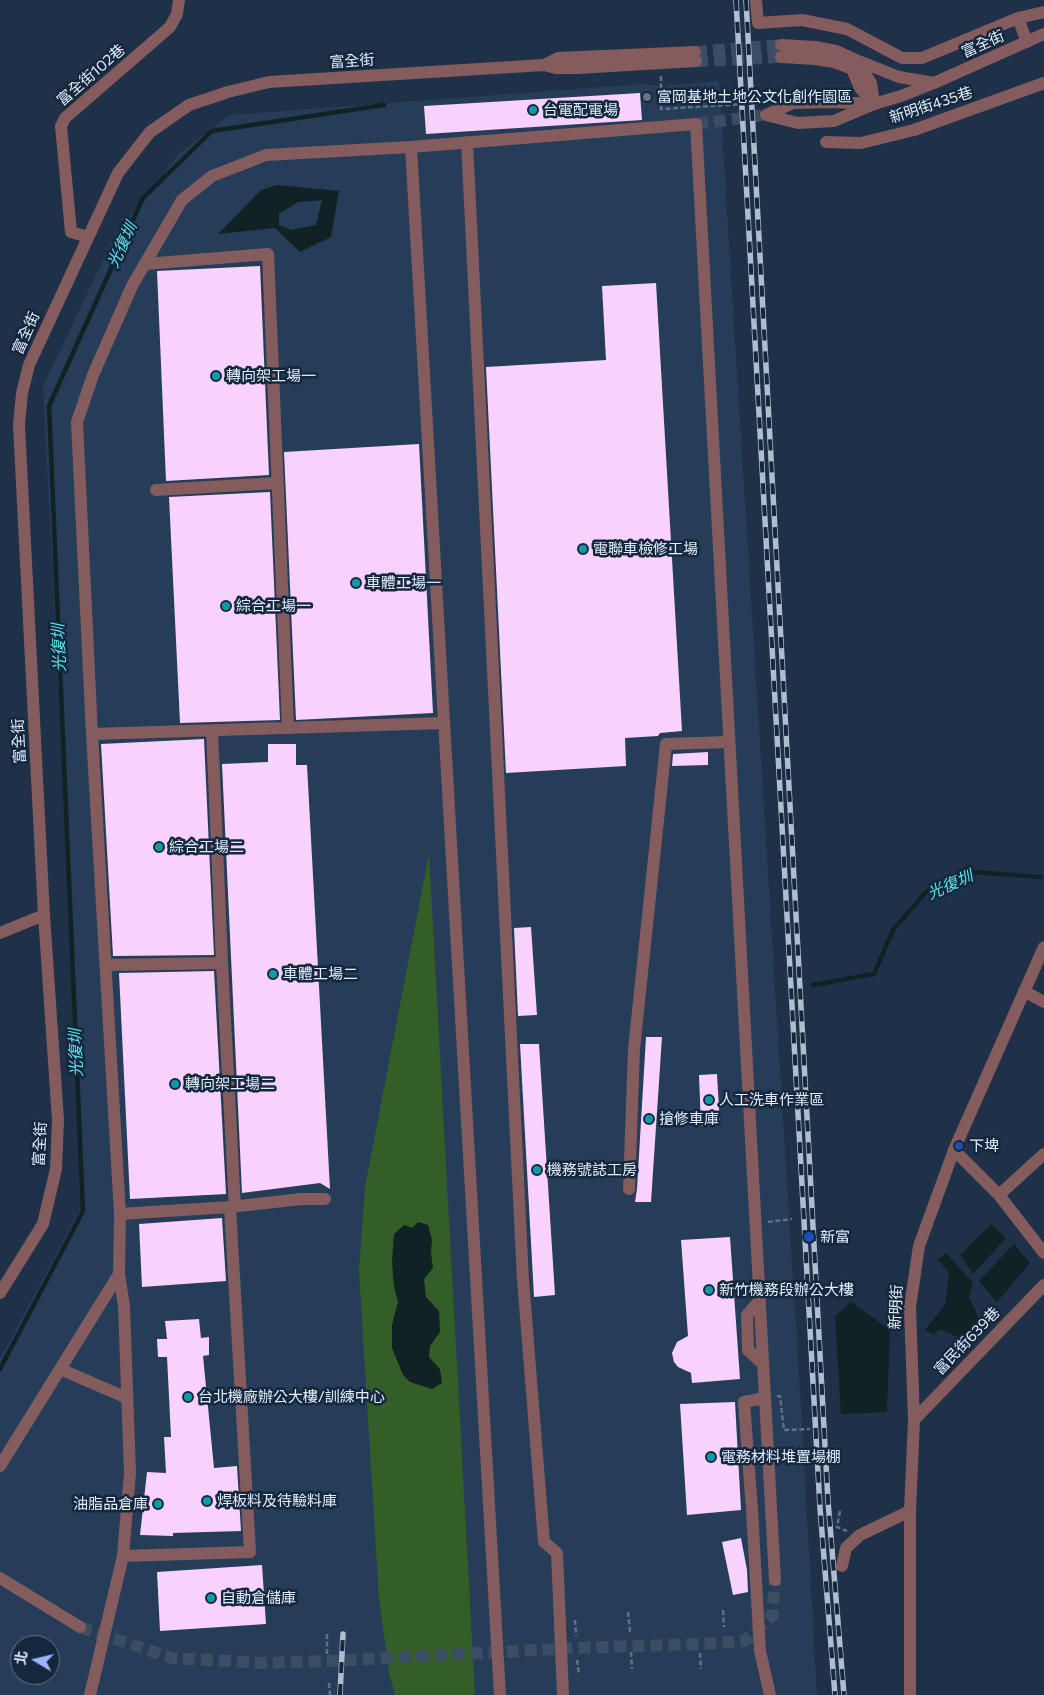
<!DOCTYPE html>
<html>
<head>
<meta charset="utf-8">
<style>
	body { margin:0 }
	#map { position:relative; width:1044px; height:1695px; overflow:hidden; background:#1e3148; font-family:Commissioner,"Noto Sans TC",sans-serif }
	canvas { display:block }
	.north { position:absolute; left:10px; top:1635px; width:50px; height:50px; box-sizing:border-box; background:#14273d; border:1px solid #667689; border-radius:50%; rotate:279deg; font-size:14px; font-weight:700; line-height:20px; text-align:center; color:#e1edfc }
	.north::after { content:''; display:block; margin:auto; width:18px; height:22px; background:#98b5fd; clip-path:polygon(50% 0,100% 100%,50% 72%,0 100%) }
</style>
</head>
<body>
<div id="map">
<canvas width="1044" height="1695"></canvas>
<div class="north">北</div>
</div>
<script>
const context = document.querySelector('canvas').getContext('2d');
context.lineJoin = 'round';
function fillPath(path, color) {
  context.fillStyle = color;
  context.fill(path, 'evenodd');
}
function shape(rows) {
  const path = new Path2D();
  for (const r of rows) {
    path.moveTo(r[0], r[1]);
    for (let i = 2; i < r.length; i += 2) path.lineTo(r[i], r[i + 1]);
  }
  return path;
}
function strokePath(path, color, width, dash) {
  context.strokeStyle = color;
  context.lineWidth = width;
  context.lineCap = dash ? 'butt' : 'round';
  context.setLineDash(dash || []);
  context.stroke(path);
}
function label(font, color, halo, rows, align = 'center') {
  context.font = font + ' Commissioner,"Noto Sans TC",sans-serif';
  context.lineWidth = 5;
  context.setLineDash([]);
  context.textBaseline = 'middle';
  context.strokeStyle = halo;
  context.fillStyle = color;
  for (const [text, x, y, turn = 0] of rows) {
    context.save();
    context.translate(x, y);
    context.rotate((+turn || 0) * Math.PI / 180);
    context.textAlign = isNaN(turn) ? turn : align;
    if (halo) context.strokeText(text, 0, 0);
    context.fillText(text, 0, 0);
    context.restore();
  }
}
const built = shape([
	[719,81,801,1407,817,1695,0,1695,0,1359,81,1208,70,901,43,386,116,233,180,153,230,115,641,84,661,86],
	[20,1645,50,1645,50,1675,20,1675]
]);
const green = shape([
	[429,854,475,1695,395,1695,389,1672,379,1599,359,1271,365,1187]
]);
const water = shape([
	[277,185,339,191,331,237,300,252,275,228,218,234,261,190],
	[322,200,316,225,291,230,279,225,279,214,298,202],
	[418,1222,428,1225,432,1240,431,1253,433,1268,424,1279,426,1297,439,1311,440,1332,430,1346,429,1357,440,1369,442,1383,432,1389,410,1382,403,1375,392,1348,392,1325,398,1302,394,1287,392,1262,394,1234,404,1225,412,1228],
	[991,1224,1006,1238,973,1274,960,1255],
	[1014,1244,1030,1263,997,1302,979,1281],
	[946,1253,973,1283,969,1297,979,1319,960,1338,940,1329,934,1335,925,1330,945,1305,949,1273,938,1260],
	[851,1302,890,1330,887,1412,841,1414,835,1316]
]);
const stream = shape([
	[813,985,874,974,893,930,926,892,972,872,1040,877],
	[0,1369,83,1211,49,406,143,198,212,131,384,105]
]);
const building = shape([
	[640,93,642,120,426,134,424,106],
	[260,266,269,475,166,481,157,271],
	[656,283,682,731,660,733,658,736,625,738,626,766,506,773,486,367,606,360,602,286],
	[419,444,433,713,296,720,284,452],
	[270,492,280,720,180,723,169,497],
	[204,739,214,955,113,956,101,744],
	[268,744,296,744,296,765,307,765,330,1189,320,1183,242,1193,222,764,268,762],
	[708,752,708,765,672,766,673,754],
	[531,927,537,1015,518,1016,514,928],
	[214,971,226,1194,130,1199,119,973],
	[646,1037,662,1037,651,1202,635,1202,637,1189],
	[520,1044,539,1044,555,1295,534,1297],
	[717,1074,720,1125,701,1126,699,1075],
	[222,1218,226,1281,142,1287,139,1224],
	[730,1237,740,1379,692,1383,691,1373,678,1367,674,1362,672,1353,677,1342,688,1336,681,1240],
	[199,1319,201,1338,209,1337,209,1355,203,1356,214,1468,237,1466,241,1531,173,1533,173,1536,140,1535,147,1472,166,1473,164,1437,171,1437,167,1357,158,1357,157,1339,167,1339,165,1321],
	[735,1402,741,1510,687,1515,680,1404],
	[741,1538,747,1570,748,1592,733,1595,722,1542],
	[262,1565,266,1624,160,1631,157,1572]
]);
const minorTunnel = shape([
	[695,52,781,45],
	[696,61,781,57],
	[696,124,766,115],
	[80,1627,172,1658,263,1663,328,1661,576,1648,699,1644,745,1641,772,1616,775,1580]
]);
const path = shape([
	[661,76,661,109,760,103],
	[660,95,673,95],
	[768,1222,792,1219],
	[777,1396,780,1396,784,1430,810,1429],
	[840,1511,837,1527,847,1531],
	[723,1610,724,1627],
	[628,1612,630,1632],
	[575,1620,576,1636],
	[327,1634,327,1654],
	[631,1652,632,1669],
	[700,1653,701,1669],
	[577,1660,579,1674],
	[329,1683,330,1695]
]);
const minor = shape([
	[756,0,758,23,802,20,847,29,902,58,922,58,1018,18,1044,12],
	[1018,18,1027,42],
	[781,45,815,47,836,51,856,60,871,83,874,104],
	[781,57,815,59,834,62,852,69,860,88,874,104],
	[856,60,899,77,934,83],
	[544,65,558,58,695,52],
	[766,115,798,123,834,121,874,104,901,96,934,83,1044,34],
	[766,115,793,103,834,102,871,104],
	[467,142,523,1280,544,1542,557,1553,563,1695],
	[826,142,861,143,914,130,1044,83],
	[411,147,500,1695],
	[88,237,71,232,61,126,65,118,170,27,177,14,179,0],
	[145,264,268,254,288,728],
	[156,490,277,483],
	[212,730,222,963,235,1207],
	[92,734,444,723],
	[0,933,44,915],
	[106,965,222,963],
	[1024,991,1044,1002],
	[954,1150,999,1195,1044,1253],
	[629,1189,634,1049,666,744,729,742],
	[999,1195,1044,1154],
	[230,1207,301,1199,325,1199],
	[120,1214,230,1207,250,1552,123,1556],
	[0,1293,43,1224,56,1169,58,1120,44,915,19,425,22,393,29,365,118,173,150,132,189,105,228,92,269,82,544,65,556,68,577,68,696,61],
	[760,1300,747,1315,748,1350,763,1364],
	[60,1369,127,1398],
	[765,1398,775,1580],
	[914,1420,1044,1285],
	[0,1466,119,1274],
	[842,1566,846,1548,860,1535,910,1511],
	[0,1578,80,1627],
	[90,1695,123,1556,130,1473,124,1306,119,1274,120,1214,92,734,77,422,93,375,132,286,182,200,212,176,266,155,411,147,696,124,765,1398,744,1402,752,1510,760,1651,770,1695],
	[910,1695,910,1511,914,1420,910,1307,919,1246,954,1150,1044,947]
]);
const rail = shape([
	[736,0,820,1508,835,1695],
	[746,0,828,1501,844,1695],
	[340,1695,343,1634]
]);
const markers = [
	[647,97,5,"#6b7280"],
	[533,110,5,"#0f9aa8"],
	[216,376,5,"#0f9aa8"],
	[583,549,5,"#0f9aa8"],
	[356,583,5,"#0f9aa8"],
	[226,606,5,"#0f9aa8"],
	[159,847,5,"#0f9aa8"],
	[273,974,5,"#0f9aa8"],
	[175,1084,5,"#0f9aa8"],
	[709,1100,5,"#0f9aa8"],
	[649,1119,5,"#0f9aa8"],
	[959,1146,5,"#1a4fb4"],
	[537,1170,5,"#0f9aa8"],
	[809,1237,6,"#1a4fb4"],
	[709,1290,5,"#0f9aa8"],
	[188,1397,5,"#0f9aa8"],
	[711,1457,5,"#0f9aa8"],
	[207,1501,5,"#0f9aa8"],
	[158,1504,5,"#0f9aa8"],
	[211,1598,5,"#0f9aa8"]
];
const streetNames = [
	["富全街",983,44,-24],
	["富全街",352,61,-4],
	["富全街102巷",91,75,-41],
	["新明街435巷",931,105,-18],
	["富全街",26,333,-66],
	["富全街",19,741,-93],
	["富全街",40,1144,-87],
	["新明街",896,1307,-87],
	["富民街639巷",967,1341,-46]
];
const poiNames = [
	["富岡基地土地公文化創作園區",657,97],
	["台電配電場",543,110],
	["轉向架工場一",226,376],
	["電聯車檢修工場",593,549],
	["車體工場一",366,583],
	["綜合工場一",236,606],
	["綜合工場二",169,847],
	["車體工場二",283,974],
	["轉向架工場二",185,1084],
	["人工洗車作業區",719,1100],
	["搶修車庫",659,1119],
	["下埤",969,1146],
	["機務號誌工房",547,1170],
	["新富",820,1237],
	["新竹機務段辦公大樓",719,1290],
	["台北機廠辦公大樓/訓練中心",198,1397],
	["電務材料堆置場棚",721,1457],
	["焊板料及待驗料庫",217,1501],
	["油脂品倉庫",148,1504,"right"],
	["自動倉儲庫",221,1598]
];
const waterNames = [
	["光復圳",122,245,-65],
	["光復圳",59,648,-92],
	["光復圳",950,885,-24],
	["光復圳",76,1053,-92]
];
fillPath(built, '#253d58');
fillPath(green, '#345e28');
fillPath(water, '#102223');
strokePath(stream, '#102223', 4.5);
fillPath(building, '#f8d1fc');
strokePath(minorTunnel, '#3b4d63', 12, [12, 6]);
strokePath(path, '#607185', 2.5, [5, 2.5]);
strokePath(minor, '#845c5d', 12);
strokePath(rail, '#afbdce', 5.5);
strokePath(rail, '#14273d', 4, [11]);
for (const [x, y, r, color] of markers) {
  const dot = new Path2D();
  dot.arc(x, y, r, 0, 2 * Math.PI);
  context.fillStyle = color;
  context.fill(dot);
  strokePath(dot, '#14273d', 2);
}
label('15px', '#e1edfc', '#14273d', streetNames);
label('15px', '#e1edfc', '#14273d', poiNames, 'left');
label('italic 16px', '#59e3eb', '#14273d', waterNames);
</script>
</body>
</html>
